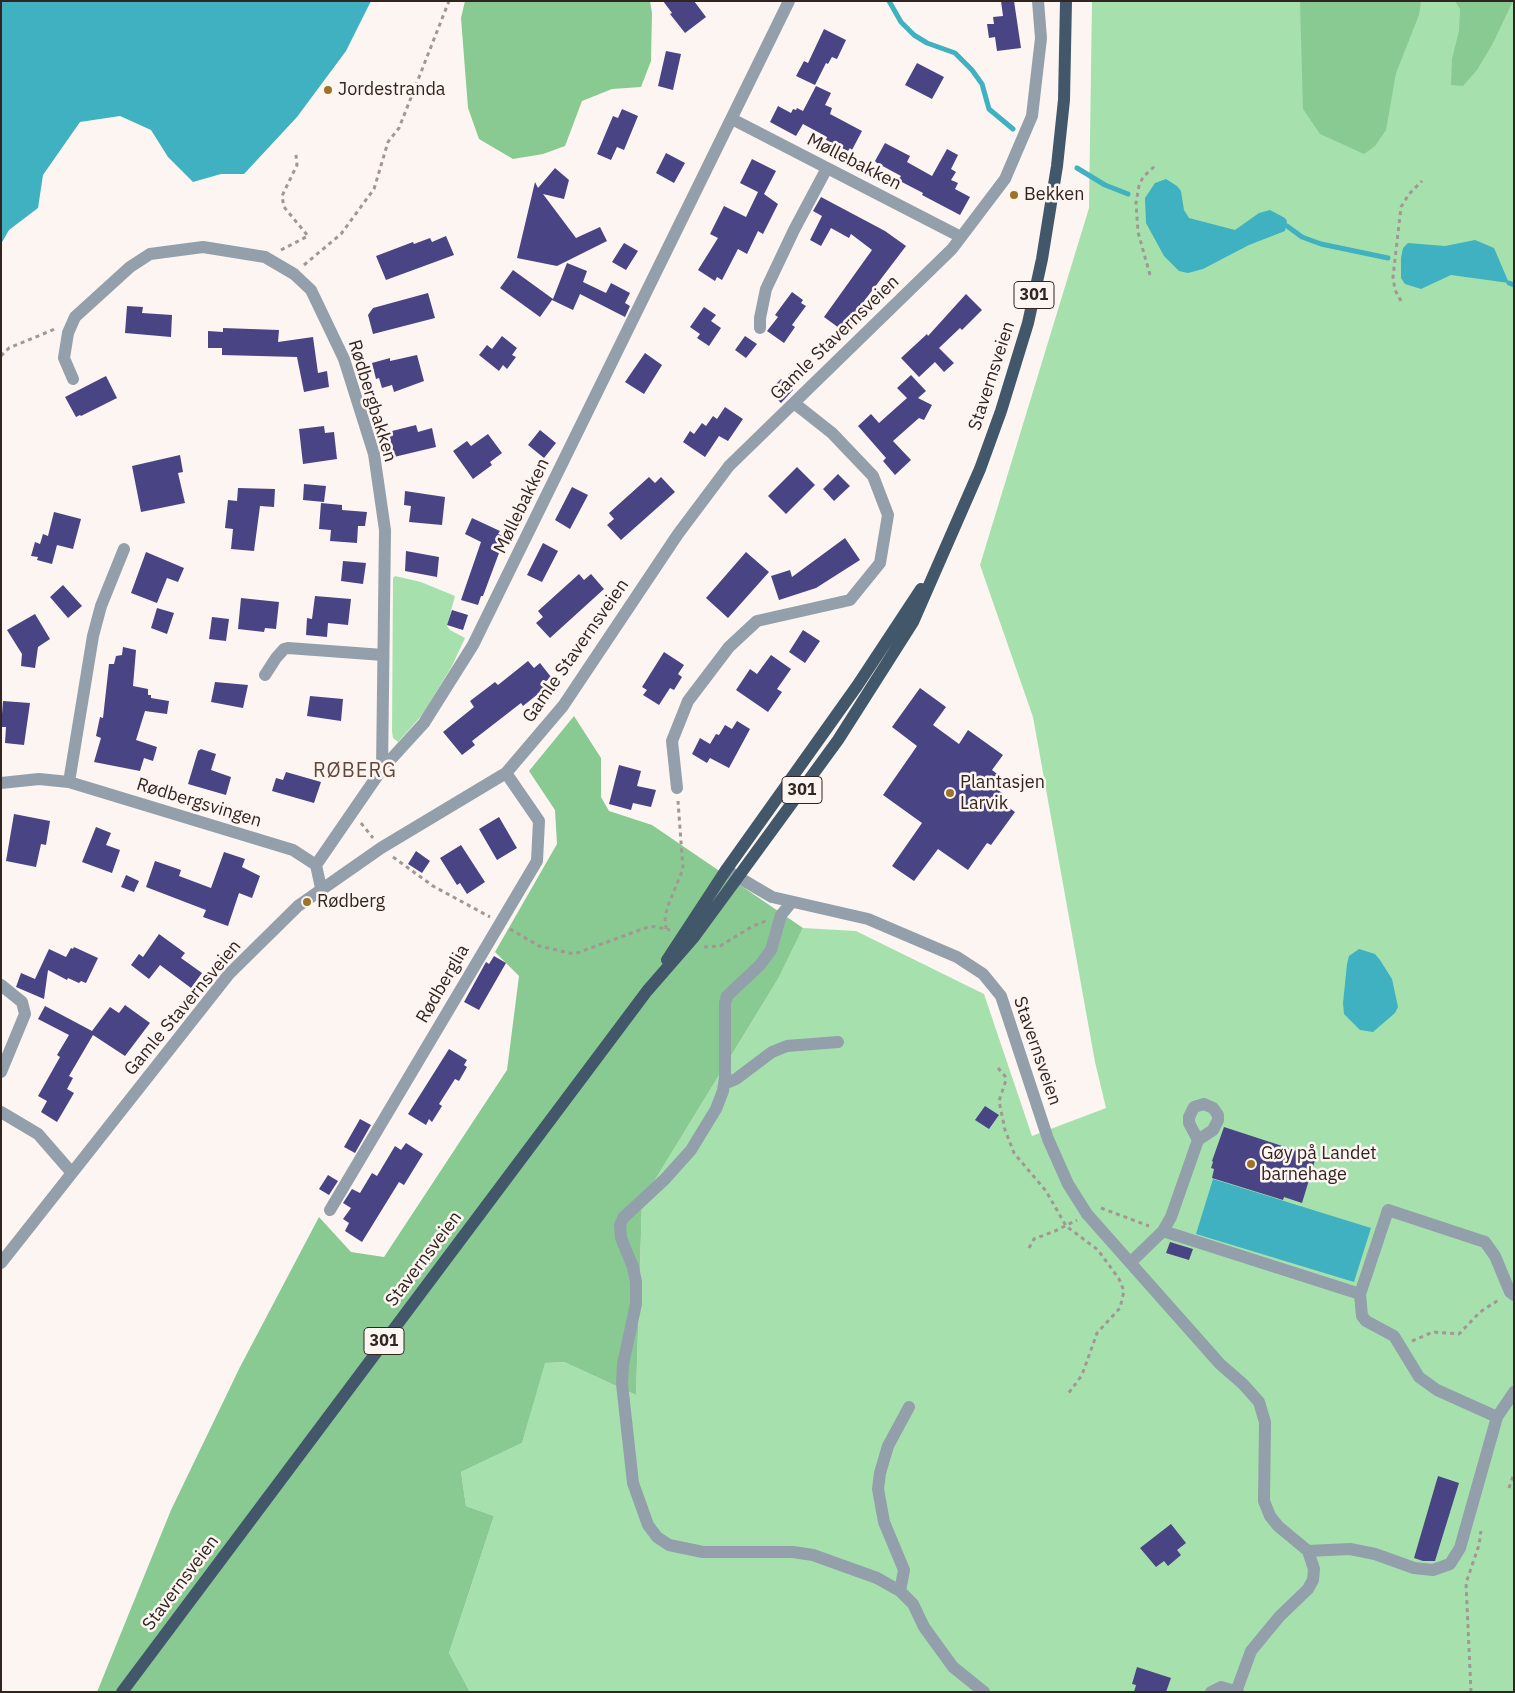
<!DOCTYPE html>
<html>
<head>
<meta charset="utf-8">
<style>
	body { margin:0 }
	#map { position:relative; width:1515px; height:1693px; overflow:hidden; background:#fdf5f2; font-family:"IBM Plex Sans",sans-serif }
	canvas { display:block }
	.frame { position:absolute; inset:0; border:2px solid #32241f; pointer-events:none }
</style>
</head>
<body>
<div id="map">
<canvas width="1515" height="1693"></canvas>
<div class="frame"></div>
</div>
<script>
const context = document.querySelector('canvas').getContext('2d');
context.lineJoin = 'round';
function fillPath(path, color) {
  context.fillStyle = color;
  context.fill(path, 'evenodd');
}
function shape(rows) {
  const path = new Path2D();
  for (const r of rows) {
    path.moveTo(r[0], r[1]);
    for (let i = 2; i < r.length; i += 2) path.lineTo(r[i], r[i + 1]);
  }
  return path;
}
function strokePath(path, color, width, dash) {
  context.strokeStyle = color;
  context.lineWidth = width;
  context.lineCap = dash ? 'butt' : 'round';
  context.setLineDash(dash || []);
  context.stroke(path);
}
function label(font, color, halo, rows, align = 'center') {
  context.font = font + ' "IBM Plex Sans",sans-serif';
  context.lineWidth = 5;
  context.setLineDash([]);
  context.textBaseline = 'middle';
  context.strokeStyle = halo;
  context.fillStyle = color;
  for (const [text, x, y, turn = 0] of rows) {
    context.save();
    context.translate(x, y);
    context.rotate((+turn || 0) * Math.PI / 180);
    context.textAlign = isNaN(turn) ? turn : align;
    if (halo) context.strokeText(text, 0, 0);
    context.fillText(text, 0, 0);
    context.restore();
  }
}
const green = shape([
	[1092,1,1514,1,1514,1692,470,1692,449,1653,494,1516,466,1506,461,1472,522,1443,544,1363,564,1362,636,1395,642,1201,778,979,803,928,856,931,984,994,1032,1136,1106,1108,1095,1062,1033,717,980,565,1089,208],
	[395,576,421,582,455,596,447,626,450,630,465,638,452,666,423,714,398,742,393,738,392,731,393,578]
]);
const forest = shape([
	[465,1,650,1,652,13,651,61,641,87,612,89,582,101,565,146,543,154,513,159,479,139,468,108,461,18],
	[1300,1,1421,1,1419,15,1396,73,1386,130,1375,146,1364,154,1320,134,1303,109],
	[1455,1,1513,1,1492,45,1477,70,1463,86,1451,85,1452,59,1459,31,1460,9],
	[574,716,601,758,601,797,609,811,652,825,803,928,778,979,642,1201,636,1395,564,1362,545,1363,522,1443,461,1472,466,1506,494,1516,449,1653,470,1692,97,1692,171,1510,240,1367,319,1217,351,1252,384,1257,507,1070,519,976,495,952,557,844,555,810,529,771]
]);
const water = shape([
	[1,1,371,1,346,51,297,117,244,174,221,174,193,182,168,157,151,130,120,116,80,122,43,175,38,208,9,230,1,244],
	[1166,179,1177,186,1181,191,1184,210,1189,218,1235,230,1259,213,1270,210,1285,218,1287,221,1285,231,1249,245,1203,269,1188,273,1179,271,1164,256,1146,223,1145,198,1155,183],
	[1475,240,1494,248,1509,283,1451,275,1421,289,1405,284,1401,278,1401,258,1403,248,1408,243,1445,246],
	[1359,949,1375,954,1380,960,1392,979,1398,1007,1395,1013,1373,1032,1360,1030,1344,1014,1343,1003,1347,964,1349,956],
	[1213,1179,1371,1228,1354,1282,1196,1234]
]);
const stream = shape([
	[889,1,901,22,914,35,927,43,955,53,972,70,982,84,989,109,1013,129],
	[1077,168,1105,185,1128,194],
	[1287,226,1302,237,1321,244,1388,258],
	[1509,283,1514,285]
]);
const building = shape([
	[663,1,694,1,706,17,685,33,670,14,672,13],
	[1001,1,1014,1,1021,48,997,51,995,37,989,38,987,24,994,24,993,17,1003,16],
	[824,29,846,40,837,59,832,57,828,64,826,63,815,85,796,76,804,61,808,63],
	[666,51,681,54,673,90,658,86],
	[917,63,944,77,932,99,905,85],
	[816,86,831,93,825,105,832,108,830,114,862,131,852,150,850,148,848,151,826,140,827,137,803,124,796,136,770,122,778,106,791,113,793,109,796,110,797,108,803,111],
	[622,109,638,116,624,150,617,147,611,160,597,154,613,116,618,118],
	[885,143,910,156,907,162,932,176,947,149,958,155,951,169,956,172,951,180,958,183,955,189,970,197,960,215,922,195,923,193,898,180,901,176,877,163,875,161],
	[666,153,685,163,674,183,656,173],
	[752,159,776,171,764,194,778,204,763,234,758,231,747,254,738,249,722,280,717,277,715,281,698,270,718,238,710,234,724,206,746,217,758,192,740,183],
	[555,168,569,180,564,199,543,194,576,238,600,227,607,241,557,266,517,258,535,182,538,188],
	[821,197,885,231,906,246,855,313,858,316,846,333,824,317,872,250,851,234,849,238,831,228,821,246,810,240,822,216,813,211],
	[446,236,454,255,386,280,376,256,413,242,414,244,430,238,432,242],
	[624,243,638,251,626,270,612,262],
	[567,263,587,271,583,282,606,293,611,283,630,293,625,303,630,306,625,317,580,294,573,310,552,300,540,317,500,288,513,270,553,299],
	[792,292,803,300,801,303,806,306,792,325,795,327,784,343,767,331,778,317,775,315],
	[428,293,435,318,373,334,368,315,373,308],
	[966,294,982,310,962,330,960,328,939,348,954,363,944,372,935,362,919,377,901,358,927,334,928,336],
	[127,306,143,307,142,313,172,315,171,337,125,333],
	[704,307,716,315,711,321,721,328,709,346,697,338,700,334,690,327],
	[223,328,279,330,278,342,313,337,318,373,327,371,329,387,304,392,297,357,222,355,222,348,208,348,208,331,223,332],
	[502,336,517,348,512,355,516,357,507,369,503,365,499,371,479,355,487,345,492,349],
	[745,336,757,344,746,358,735,350],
	[645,353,662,365,644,394,625,382],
	[417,355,424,381,394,392,392,385,382,388,379,378,376,379,372,363,390,358,390,361],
	[911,375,926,391,918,398,932,405,924,420,919,418,893,441,911,460,895,475,883,461,886,458,858,426,871,414,879,423,907,398,897,388],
	[106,376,117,398,81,416,80,415,76,417,65,397],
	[781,379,793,390,781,403,769,391],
	[725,407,743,419,728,441,719,436,705,457,683,442,690,431,694,434,702,423,706,426,713,416,717,419],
	[416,425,418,432,432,428,436,447,394,457,388,432],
	[324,426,325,433,334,432,337,459,303,464,299,429],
	[540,430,556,443,544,458,528,445],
	[488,434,502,453,490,462,492,465,473,479,453,451,467,441,471,446],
	[180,455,183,472,178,473,185,503,141,512,132,466],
	[797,467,815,485,786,514,768,496],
	[838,474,850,486,834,501,823,489],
	[649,477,655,483,661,477,675,492,621,540,607,525,614,519,609,513],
	[304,484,326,486,324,502,303,500],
	[572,487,588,495,570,529,555,520],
	[238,488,275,489,274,507,260,506,254,551,231,549,233,529,225,528,228,500,237,501],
	[405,491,445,497,442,525,409,522,411,506,404,505],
	[321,503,342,505,342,510,367,512,365,526,358,526,357,543,330,541,331,530,319,529],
	[54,512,81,519,73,549,57,545,52,564,37,560,38,557,31,556,35,542,40,544,43,534,48,536],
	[472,518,500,531,498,534,505,537,483,596,481,596,478,605,461,600,481,542,465,534],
	[845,538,860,560,816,588,779,600,771,576,790,570,792,577],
	[543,543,558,551,542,582,527,575],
	[406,551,439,557,437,577,405,571],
	[146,552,184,568,178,582,167,578,157,603,131,593],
	[746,552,769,572,728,618,706,598],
	[343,561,366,563,363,584,341,581],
	[579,574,584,580,591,574,604,589,550,638,536,623,543,617,538,611],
	[63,585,82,606,68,618,50,597],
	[315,596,351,599,348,625,328,623,327,637,306,635,307,618,312,619],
	[241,598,279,602,276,629,265,628,264,632,238,629],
	[157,608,174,613,167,634,151,628],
	[452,610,468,615,463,630,447,625],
	[35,614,50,639,38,647,35,668,21,666,22,654,7,630],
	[212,617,229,619,226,641,209,639],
	[803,630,820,641,805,663,789,652],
	[123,647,136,650,133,686,148,689,148,695,151,695,151,698,169,701,167,714,145,711,136,740,157,747,153,761,144,758,140,771,94,762,101,738,96,736,100,717,103,718,109,664,114,664,116,656,122,655],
	[664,652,684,665,678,674,682,677,674,690,670,688,659,705,643,695,647,690,642,687],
	[771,655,791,669,777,689,782,692,768,712,736,690,750,669,757,674],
	[528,661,534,668,540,663,551,677,545,682,548,686,523,706,521,703,472,741,475,745,462,755,443,732,474,707,470,701,495,682,498,685],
	[215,682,248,685,243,708,211,702],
	[920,688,946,707,933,725,959,744,968,730,1003,755,992,770,1005,780,998,790,1002,793,997,799,1015,812,991,845,987,843,968,870,938,849,914,881,892,866,922,823,883,795,917,746,892,727],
	[310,696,343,699,341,721,307,716],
	[3,701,30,703,24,745,5,743,6,727,1,727],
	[737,721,750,729,729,768,710,758,707,763,692,754,700,738,710,744,716,734,719,735,725,725,732,729],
	[201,749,216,754,211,770,231,777,226,795,188,784,198,751],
	[619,765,641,771,637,786,656,790,651,807,633,803,631,810,609,804],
	[286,772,321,782,314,803,272,791,276,778,283,780],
	[14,814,50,821,46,845,41,844,36,867,6,861],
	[499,817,517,848,497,860,479,829],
	[96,827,111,833,106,845,120,850,112,873,82,862],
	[461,845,485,882,467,894,460,883,457,885,440,858],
	[416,851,430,861,422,873,408,864],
	[224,852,245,859,242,867,260,876,252,898,239,893,228,926,203,917,206,910,146,887,155,861,181,870,179,876,211,888],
	[126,875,139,881,134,892,121,887],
	[159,934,185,953,181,958,202,973,191,988,160,965,149,979,131,965,139,954,143,957],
	[74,947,98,958,86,983,81,981,79,983,68,978,67,980,48,970,44,999,16,987,21,973,35,979,49,949,66,957,71,948,73,949],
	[494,956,506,963,479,1010,464,1002,486,962,489,964],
	[125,1005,150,1023,125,1056,93,1035,69,1076,73,1078,67,1089,74,1093,57,1122,41,1112,47,1101,38,1096,60,1057,57,1055,69,1035,38,1019,45,1006,92,1031,110,1007,119,1013],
	[449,1049,467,1060,464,1065,467,1067,459,1081,455,1079,439,1104,442,1106,432,1122,429,1119,426,1125,408,1114],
	[985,1106,999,1115,989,1129,975,1120],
	[360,1119,371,1125,355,1153,344,1147],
	[1224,1127,1316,1157,1302,1203,1284,1197,1283,1200,1212,1178,1214,1169,1211,1168,1213,1162,1212,1161],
	[406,1143,423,1154,404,1185,399,1182,362,1242,345,1231,349,1223,343,1219,351,1208,343,1203,352,1189,360,1193,372,1173,377,1176,395,1146,401,1150],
	[328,1175,338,1181,329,1195,319,1189],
	[1170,1242,1193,1249,1189,1260,1166,1253],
	[1438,1476,1459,1483,1435,1561,1423,1561,1414,1558],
	[1171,1524,1186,1543,1177,1550,1181,1555,1168,1566,1164,1561,1156,1567,1140,1548],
	[1137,1667,1171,1678,1166,1692,1134,1692,1136,1685,1132,1684]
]);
const path = shape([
	[281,250,308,236,284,207,282,196,297,165,296,155],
	[304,265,341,234,374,189,388,142,399,128,449,1],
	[1150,275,1138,232,1136,203,1139,186,1143,177,1155,166],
	[1401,301,1395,290,1393,277,1401,207,1409,194,1422,181],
	[1,356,9,348,55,329],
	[361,823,373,838],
	[393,857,433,886,490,917],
	[510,929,539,946,574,954,651,926,670,930],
	[666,929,665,916,669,903,683,869,678,801],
	[704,947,720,946,753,926,766,921],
	[998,1068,1005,1076,1006,1080,999,1101,1005,1130,1014,1153,1046,1191,1066,1226,1098,1250,1119,1279,1124,1291,1120,1308,1097,1333,1082,1375,1068,1394],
	[1101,1208,1149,1226],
	[1029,1248,1034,1239,1055,1231,1077,1220],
	[1412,1341,1433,1332,1459,1334,1480,1312,1500,1299],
	[1509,1488,1514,1473],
	[1471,1692,1466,1583,1479,1545,1481,1531]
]);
const minor = shape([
	[732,119,961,237],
	[760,328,760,318,766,289,794,230,827,168],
	[73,379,64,358,68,333,75,317,130,267,150,254,203,247,265,257,294,274,311,290,344,359,374,454,385,530,382,769],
	[265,675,276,658,284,649,288,648,383,655],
	[69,782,93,636,101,606,124,549],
	[1,783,39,779,69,782,293,850,316,865],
	[677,788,672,741,688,701,729,647,757,621,850,600,880,563,888,515,873,476,832,433,794,403],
	[726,870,772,897,868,919,957,957,983,974,1001,996,1048,1139,1068,1184,1087,1214,1220,1364,1243,1384,1259,1402,1265,1422,1264,1501,1270,1516,1278,1526,1308,1551,1314,1569,1313,1580,1308,1589,1279,1617,1251,1651,1236,1692],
	[321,888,316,865,382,769,424,723,473,645,789,1],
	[791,903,781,915,771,950,760,965,727,996,725,1003,725,1077,723,1091,716,1109,691,1150,665,1179,623,1218,620,1225,621,1238,633,1267,636,1282,636,1304,623,1364,622,1384,633,1483,648,1525,657,1537,669,1545,703,1552,793,1552,813,1555,877,1578,900,1591,913,1604,924,1627,953,1667,984,1692],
	[1,985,22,1002,25,1014,1,1072],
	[724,1084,736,1079,772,1052,787,1046,838,1042],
	[1204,1104,1213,1108,1218,1115,1218,1120,1213,1130,1198,1140,1189,1123,1189,1117,1194,1107,1204,1104],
	[1,1112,38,1134,72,1173],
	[330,1210,537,861,539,821,506,773],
	[1163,1231,1360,1294],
	[1131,1262,1163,1231,1171,1217,1198,1140],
	[1,1263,229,974,298,906,381,848,506,773,563,706,678,534,729,466,952,249,1005,179,1032,116,1041,38,1038,1],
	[1497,1417,1437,1390,1419,1377,1394,1336,1366,1321,1362,1316,1360,1294,1388,1210,1485,1242,1495,1256,1510,1292,1514,1295],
	[1308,1551,1350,1549,1375,1554,1414,1568,1433,1570,1450,1564,1460,1548,1497,1417,1514,1392],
	[900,1591,904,1570,884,1522,878,1489,880,1473,888,1446,909,1407],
	[1211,1692,1221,1687,1238,1692]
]);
const major = shape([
	[667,960,726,870,857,686,921,589],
	[122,1692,647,991,694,937,738,877,838,740,913,622,980,469,1001,411,1028,323,1042,259,1057,166,1064,100,1066,1]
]);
const markers = [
	[328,90,5,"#9e7323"],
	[1014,195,5,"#9e7323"],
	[950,793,5,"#9e7323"],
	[307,902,5,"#9e7323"],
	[1251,1164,5,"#9e7323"]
];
const shields = [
	[1034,295,40],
	[802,790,40],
	[384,1341,40]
];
const shieldNames = [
	["301",1034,295],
	["301",802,790],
	["301",384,1341]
];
const poiNames = [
	["Jordestranda",338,90],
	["Bekken",1024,195],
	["Plantasjen",960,783],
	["Larvik",960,804],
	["Rødberg",317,902],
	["Gøy på Landet",1261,1154],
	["barnehage",1261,1175]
];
const streetNames = [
	["Møllebakken",854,162,27],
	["Gamle Stavernsveien",835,338,-44],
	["Stavernsveien",992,376,-72],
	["Rødbergbakken",372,401,73],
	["Møllebakken",522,506,-64],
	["Gamle Stavernsveien",576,651,-55],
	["Rødbergsvingen",199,803,17],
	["Rødberglia",443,984,-60],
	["Gamle Stavernsveien",183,1008,-50],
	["Stavernsveien",1037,1051,71],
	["Stavernsveien",424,1259,-53],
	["Stavernsveien",181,1583,-53]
];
const quarterNames = [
	["RØBERG",355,771]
];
fillPath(green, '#a6e1ad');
fillPath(forest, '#89c992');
fillPath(water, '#40b1c0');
strokePath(stream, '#40b1c0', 5);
fillPath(building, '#494483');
strokePath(path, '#a19793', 3, [4, 4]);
strokePath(minor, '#939faa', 12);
strokePath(major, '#42586a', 12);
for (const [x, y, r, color] of markers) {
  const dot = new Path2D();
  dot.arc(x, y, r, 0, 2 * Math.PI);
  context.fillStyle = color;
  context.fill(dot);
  strokePath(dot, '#fdf5f2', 2);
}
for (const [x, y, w] of shields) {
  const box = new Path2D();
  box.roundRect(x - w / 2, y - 13.5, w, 27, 4);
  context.fillStyle = '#fdf5f2';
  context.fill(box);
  strokePath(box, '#32241f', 1);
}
label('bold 16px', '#32241f', null, shieldNames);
label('18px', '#32241f', '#fdf5f2', poiNames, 'left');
label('18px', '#32241f', '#fdf5f2', streetNames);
context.letterSpacing = '1px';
label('20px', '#65463a', '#fdf5f2', quarterNames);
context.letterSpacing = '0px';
</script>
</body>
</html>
